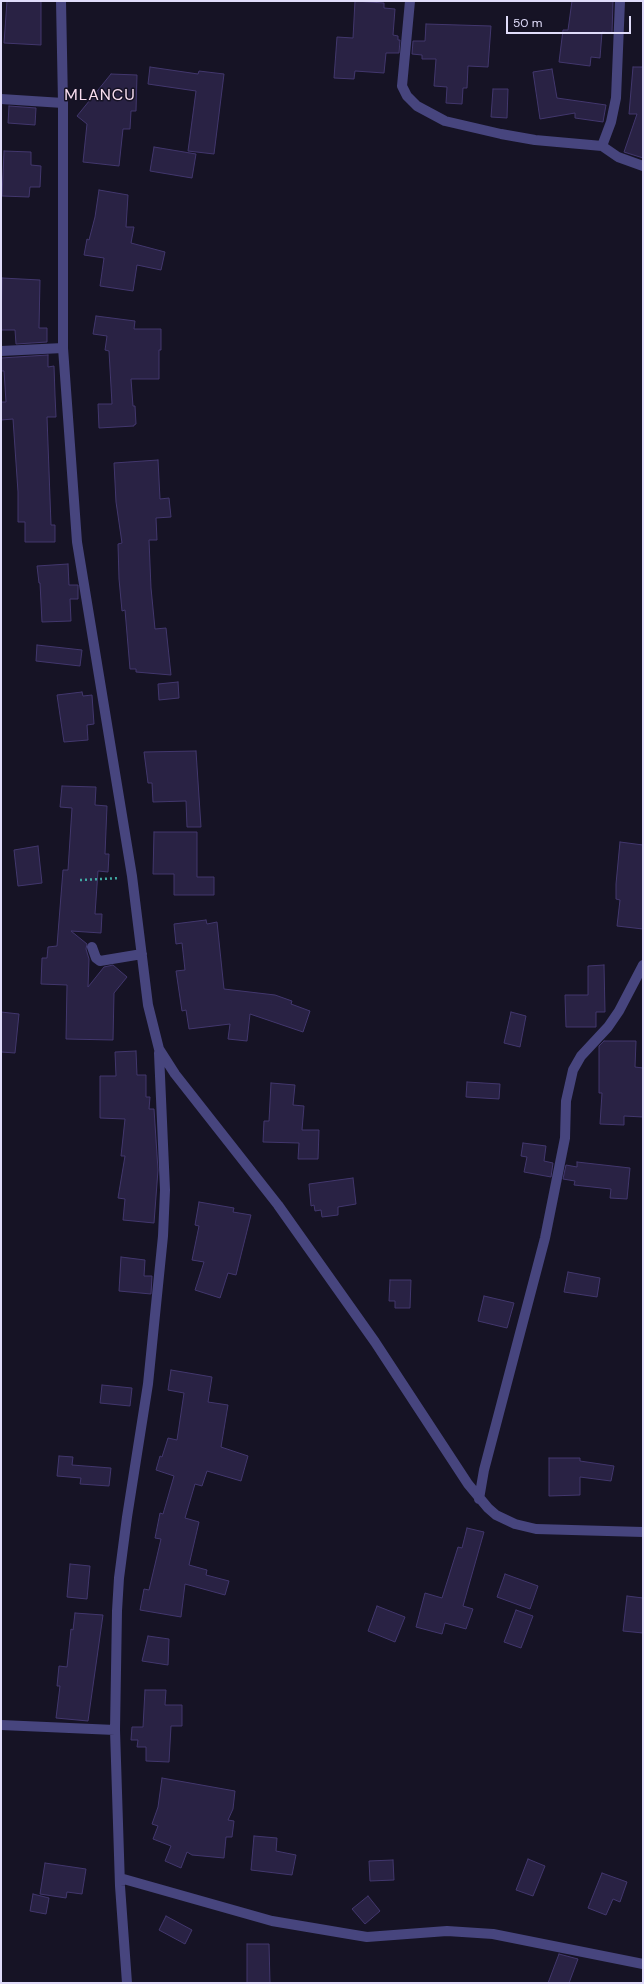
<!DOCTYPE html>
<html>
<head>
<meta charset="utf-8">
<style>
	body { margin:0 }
	#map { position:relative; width:644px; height:1984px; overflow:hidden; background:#161325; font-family:"DM Sans",sans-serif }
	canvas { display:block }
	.frame { position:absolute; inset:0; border:2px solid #e0dcfa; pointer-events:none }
	.scale { position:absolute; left:506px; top:16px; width:125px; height:18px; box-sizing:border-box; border:2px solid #e0dcfa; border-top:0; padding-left:5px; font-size:12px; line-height:14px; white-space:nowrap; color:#e0dcfa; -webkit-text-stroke:3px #161325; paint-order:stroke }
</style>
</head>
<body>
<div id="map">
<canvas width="644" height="1984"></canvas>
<div class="frame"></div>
<div class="scale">50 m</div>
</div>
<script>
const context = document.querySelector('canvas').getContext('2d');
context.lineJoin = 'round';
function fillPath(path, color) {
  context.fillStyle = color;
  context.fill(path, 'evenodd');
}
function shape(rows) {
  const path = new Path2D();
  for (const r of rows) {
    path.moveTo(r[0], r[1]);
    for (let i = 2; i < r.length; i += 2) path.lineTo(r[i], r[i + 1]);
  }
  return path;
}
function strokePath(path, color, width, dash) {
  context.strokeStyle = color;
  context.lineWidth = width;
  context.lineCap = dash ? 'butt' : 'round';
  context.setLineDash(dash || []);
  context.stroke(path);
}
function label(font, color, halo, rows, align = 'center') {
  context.font = font + ' "DM Sans",sans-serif';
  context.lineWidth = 3;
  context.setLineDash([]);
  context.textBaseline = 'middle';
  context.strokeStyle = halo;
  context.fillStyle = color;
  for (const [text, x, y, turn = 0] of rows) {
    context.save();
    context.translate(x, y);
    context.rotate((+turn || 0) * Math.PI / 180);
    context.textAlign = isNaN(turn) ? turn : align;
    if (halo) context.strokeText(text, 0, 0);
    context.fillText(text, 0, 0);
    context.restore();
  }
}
const building = shape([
	[7,1,41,1,41,45,4,43,7,1],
	[355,1,384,3,384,8,395,9,393,35,398,36,398,40,400,40,399,53,386,53,384,73,355,71,354,79,334,78,337,37,353,38,355,1],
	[572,1,613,1,612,33,602,32,600,58,591,57,590,66,559,62,563,30,568,30,572,1],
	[426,24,491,26,488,67,468,66,467,88,463,88,462,104,446,103,447,87,434,86,436,59,422,59,422,55,412,54,413,41,425,41,426,24],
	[150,67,198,74,199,71,224,74,214,154,188,151,196,91,148,84,150,67],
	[633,67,643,67,643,158,624,152,637,114,629,114,633,67],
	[552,69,557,98,606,105,603,122,575,118,575,113,540,119,533,72,552,69],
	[111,74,137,75,136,111,131,111,130,129,123,129,119,166,83,162,87,124,77,116,111,74],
	[493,89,508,89,507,118,491,117,493,89],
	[9,106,36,108,35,125,8,123,9,106],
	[154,147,196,154,192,178,150,171,154,147],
	[4,151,31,152,31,165,41,166,40,187,30,187,29,197,2,196,4,151],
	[99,190,128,195,126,227,134,227,131,243,165,252,161,270,137,265,133,291,100,286,104,258,84,255,87,239,89,240,95,217,99,190],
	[2,278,40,280,39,328,47,328,47,342,16,344,15,330,1,330,2,278],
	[96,316,135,321,134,329,161,329,161,350,159,350,159,379,131,379,133,406,135,406,136,424,134,425,134,426,99,428,98,404,112,404,109,351,105,350,107,336,93,334,96,316],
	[48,355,48,367,54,366,55,395,56,417,47,417,51,525,55,525,55,542,25,542,25,522,18,522,18,492,13,419,1,420,1,402,6,402,4,371,1,371,1,358,48,355],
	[158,460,160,499,169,498,171,517,156,518,157,540,149,540,151,588,155,629,166,628,171,675,136,672,136,669,130,669,125,610,122,611,119,579,118,544,122,543,116,502,114,463,158,460],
	[68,564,69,585,78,585,78,599,70,599,71,621,42,622,40,583,39,583,37,566,68,564],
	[37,645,82,650,80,666,36,661,37,645],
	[178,682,179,698,159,700,158,684,178,682],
	[82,692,83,696,92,695,94,724,87,725,88,740,64,742,57,695,82,692],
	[196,751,201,827,187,827,186,801,153,802,152,783,148,783,144,752,196,751],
	[62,786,96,787,95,805,107,806,105,854,109,854,108,872,98,871,95,914,102,914,101,933,71,931,87,944,86,949,89,959,88,987,104,967,113,965,127,977,114,993,113,1040,66,1039,67,985,41,984,42,958,47,958,48,947,57,946,63,870,68,870,72,808,60,807,62,786],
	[154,832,197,832,197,877,214,877,214,895,174,895,174,874,153,874,154,832],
	[620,842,643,845,643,929,617,926,620,900,616,899,616,884,620,842],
	[38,846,42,883,18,886,14,850,38,846],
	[206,920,207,924,217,922,224,989,275,995,292,1001,291,1004,310,1011,303,1032,250,1014,247,1041,228,1039,230,1024,189,1029,186,1010,182,1011,176,971,185,970,182,943,176,944,174,924,206,920],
	[604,965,605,1012,596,1012,596,1027,566,1027,565,995,588,995,588,966,604,965],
	[1,1012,19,1014,15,1053,1,1052,1,1012],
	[511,1012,526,1016,520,1047,504,1043,511,1012],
	[604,1041,636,1041,635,1067,643,1068,643,1117,624,1116,624,1125,600,1124,602,1093,599,1093,599,1046,604,1041],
	[136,1051,137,1075,146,1075,146,1097,150,1097,149,1109,154,1109,158,1170,154,1223,123,1220,125,1199,118,1198,125,1156,121,1156,125,1119,100,1118,100,1076,116,1076,115,1052,136,1051],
	[467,1082,500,1084,499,1099,466,1097,467,1082],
	[271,1083,295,1085,293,1105,304,1106,302,1130,319,1130,318,1159,298,1159,299,1143,263,1142,264,1121,269,1121,271,1083],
	[523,1143,546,1146,544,1161,553,1163,551,1177,524,1172,527,1157,521,1156,523,1143],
	[577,1162,630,1168,627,1199,610,1198,611,1189,574,1185,575,1181,563,1179,566,1165,577,1167,577,1162],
	[353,1178,356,1204,338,1207,338,1215,322,1217,321,1210,315,1211,314,1205,311,1206,309,1184,353,1178],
	[199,1202,234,1208,233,1212,251,1215,236,1275,228,1273,220,1298,195,1290,204,1262,192,1260,199,1226,195,1225,199,1202],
	[121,1257,145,1260,144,1276,152,1276,151,1294,119,1291,121,1257],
	[568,1272,600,1278,597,1297,564,1292,568,1272],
	[390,1280,411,1280,410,1308,395,1308,395,1301,389,1301,390,1280],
	[484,1296,514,1303,507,1328,478,1321,484,1296],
	[171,1370,212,1377,208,1402,228,1405,221,1447,248,1456,241,1481,207,1471,202,1486,195,1484,185,1518,199,1522,189,1565,207,1570,206,1575,229,1581,225,1595,185,1584,181,1617,140,1610,144,1589,149,1590,161,1539,155,1538,160,1513,163,1514,174,1476,156,1470,160,1456,162,1457,168,1438,177,1440,184,1393,168,1390,171,1370],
	[102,1385,132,1388,130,1406,100,1403,102,1385],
	[59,1456,73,1457,72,1465,111,1468,109,1486,80,1484,81,1478,57,1476,59,1456],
	[549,1458,580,1458,580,1461,614,1466,611,1481,580,1477,580,1495,549,1496,549,1458],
	[467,1528,484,1532,463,1606,473,1609,466,1629,445,1623,442,1634,416,1627,425,1593,442,1598,458,1547,462,1548,467,1528],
	[70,1564,90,1566,87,1599,67,1597,70,1564],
	[505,1574,538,1586,530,1609,497,1597,505,1574],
	[627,1596,643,1598,643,1633,623,1631,627,1596],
	[377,1606,405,1617,395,1642,368,1631,377,1606],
	[516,1610,533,1616,521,1648,504,1642,516,1610],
	[75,1613,103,1615,88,1721,56,1718,60,1686,57,1686,59,1666,67,1667,71,1629,73,1630,75,1613],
	[148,1636,169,1639,168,1665,142,1661,148,1636],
	[145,1690,166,1690,165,1705,182,1705,182,1726,171,1726,169,1762,146,1761,146,1747,137,1747,138,1740,131,1740,132,1727,143,1727,145,1690],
	[162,1778,235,1791,233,1809,228,1820,234,1821,232,1837,226,1837,224,1858,192,1855,187,1852,181,1868,165,1861,171,1846,153,1839,158,1826,152,1824,158,1807,162,1778],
	[254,1836,277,1838,276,1851,296,1855,292,1875,251,1870,254,1836],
	[528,1859,545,1866,533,1896,516,1890,528,1859],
	[393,1860,394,1880,370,1881,369,1861,393,1860],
	[45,1863,86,1869,82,1894,67,1892,66,1898,40,1894,45,1863],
	[602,1873,627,1882,620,1902,613,1899,606,1915,588,1908,602,1873],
	[33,1894,49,1898,46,1914,30,1911,33,1894],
	[368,1896,380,1911,365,1924,352,1909,368,1896],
	[166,1916,192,1930,185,1944,159,1930,166,1916],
	[247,1944,269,1944,270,1983,247,1983,247,1944],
	[559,1954,578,1959,569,1983,548,1983,559,1954]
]);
const path = shape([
	[80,880,120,878]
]);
const minor = shape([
	[61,1,63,103,63,348,77,542,132,876,148,1005,159,1049,175,1074,278,1205,375,1342,468,1484,488,1508,496,1515,515,1524,536,1529,643,1532],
	[410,1,402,86,407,96,417,106,445,121,501,134,535,140,602,146,611,122,616,98,620,1],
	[1,99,63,103],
	[602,146,618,157,643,166],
	[1,351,63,348],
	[92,947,96,958,100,961,142,954],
	[479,1499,484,1470,545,1238,565,1138,566,1101,573,1070,581,1056,608,1027,619,1011,643,965],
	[1,1725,115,1730],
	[120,1878,272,1921,343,1933,367,1937,447,1931,493,1934,643,1964],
	[127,1983,120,1886,115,1730,117,1611,119,1578,127,1517,148,1384,163,1236,165,1190,159,1053]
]);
const quarterNames = [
	["MLANCU",100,96]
];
fillPath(building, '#292244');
strokePath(building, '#42376d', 1);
strokePath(path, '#41a9a3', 2.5, [2, 3]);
strokePath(minor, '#47457e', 10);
context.letterSpacing = '1px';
label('16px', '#fadef0', '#161325', quarterNames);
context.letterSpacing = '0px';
</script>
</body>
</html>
